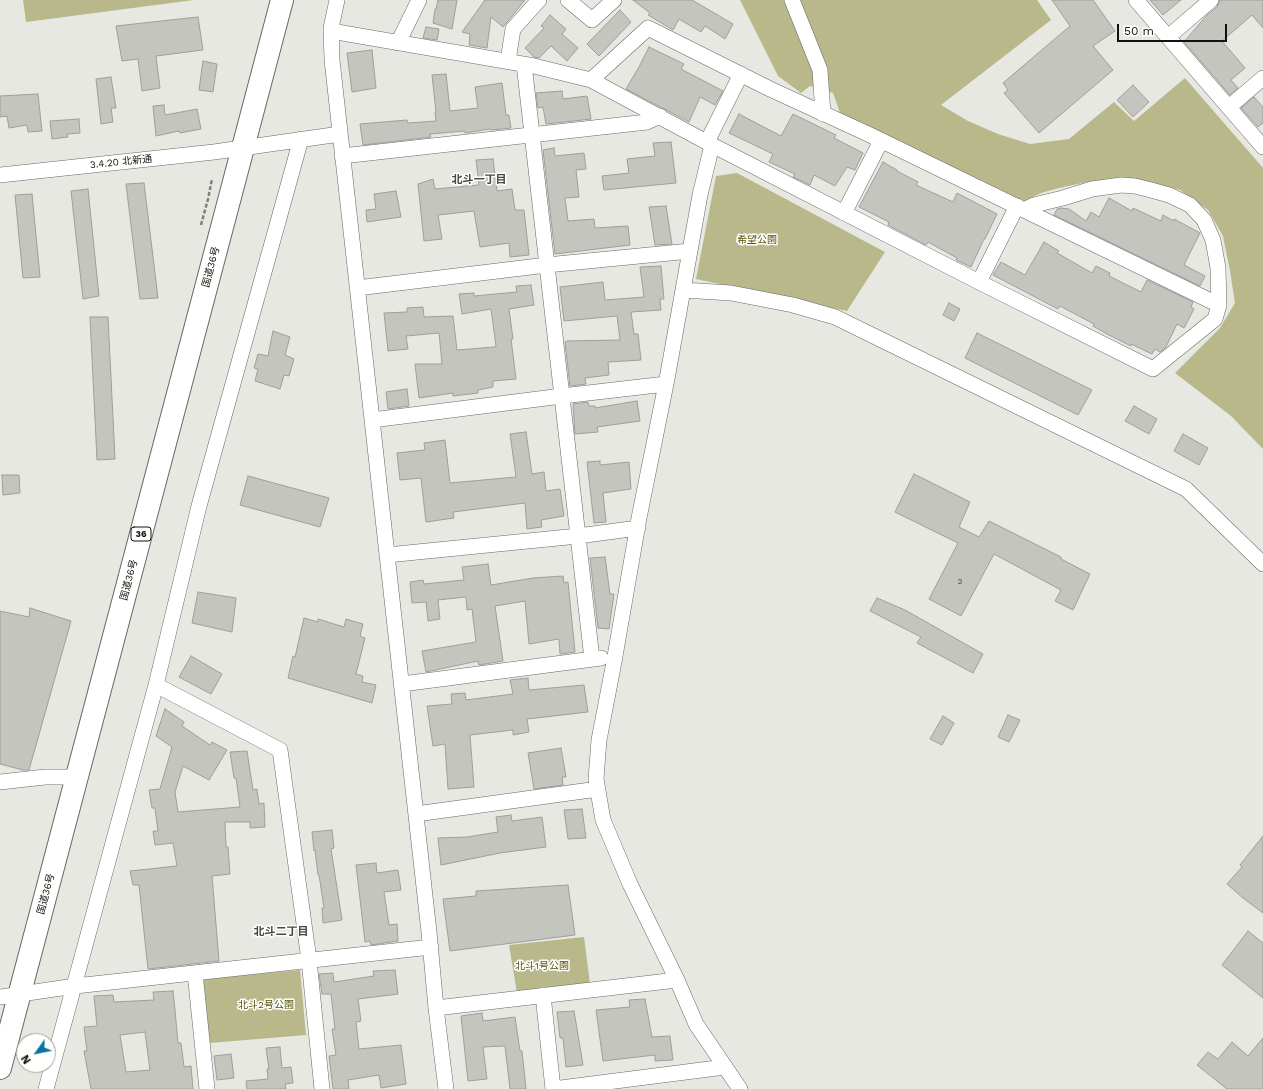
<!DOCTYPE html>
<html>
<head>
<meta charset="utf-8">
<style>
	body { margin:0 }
	#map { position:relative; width:1263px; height:1089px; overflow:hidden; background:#e8e8e3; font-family:"Work Sans",sans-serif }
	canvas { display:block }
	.north { position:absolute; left:16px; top:1033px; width:40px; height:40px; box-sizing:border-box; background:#fffffe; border:1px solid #a0a09f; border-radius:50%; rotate:237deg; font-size:11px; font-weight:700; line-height:16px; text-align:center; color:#111110 }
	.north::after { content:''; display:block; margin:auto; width:14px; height:18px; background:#0476a0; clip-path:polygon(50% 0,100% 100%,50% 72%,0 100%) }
	.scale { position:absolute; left:1117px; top:24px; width:110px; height:18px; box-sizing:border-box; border:2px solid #111110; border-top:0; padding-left:5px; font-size:12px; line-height:14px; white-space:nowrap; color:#111110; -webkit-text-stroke:3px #fffffe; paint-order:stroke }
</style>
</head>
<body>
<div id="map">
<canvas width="1263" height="1089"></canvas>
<div class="north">N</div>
<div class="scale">50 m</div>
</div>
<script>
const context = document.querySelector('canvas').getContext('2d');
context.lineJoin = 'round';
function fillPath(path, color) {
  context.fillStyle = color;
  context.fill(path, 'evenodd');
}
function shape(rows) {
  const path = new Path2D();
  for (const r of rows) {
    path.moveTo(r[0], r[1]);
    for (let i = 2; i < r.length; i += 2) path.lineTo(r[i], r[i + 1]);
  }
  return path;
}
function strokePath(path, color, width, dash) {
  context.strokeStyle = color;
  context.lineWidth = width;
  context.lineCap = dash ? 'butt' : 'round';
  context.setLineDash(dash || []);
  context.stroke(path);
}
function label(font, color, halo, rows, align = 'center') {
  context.font = font + ' "Work Sans","Noto Sans JP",sans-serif';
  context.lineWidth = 3;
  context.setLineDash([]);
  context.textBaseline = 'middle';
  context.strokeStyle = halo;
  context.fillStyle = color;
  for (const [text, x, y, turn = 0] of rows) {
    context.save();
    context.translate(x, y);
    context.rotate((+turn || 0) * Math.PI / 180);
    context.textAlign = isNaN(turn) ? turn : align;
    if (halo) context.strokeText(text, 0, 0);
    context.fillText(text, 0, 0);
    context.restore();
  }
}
const green = shape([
	[23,0,194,0,26,22],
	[740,0,1037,0,1051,20,941,105,968,121,998,134,1030,144,1069,139,1114,102,1134,121,1185,78,1263,168,1263,449,1231,416,1175,373,1220,328,1235,303,1230,271,1223,236,1208,210,1180,190,1154,183,1129,180,1109,180,1087,182,1059,188,1041,193,1024,201,840,113,833,93,810,86,801,93,778,76],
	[737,173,885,252,847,311,696,279,716,176],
	[584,937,590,984,517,993,509,945],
	[300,970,306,1035,210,1043,202,979]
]);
const building = shape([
	[438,0,457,0,452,29,433,23,435,9,436,9,438,0],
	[485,0,525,0,503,27,491,17,487,48,469,45,470,34,462,32,485,0],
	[633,0,692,0,733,24,725,39,705,26,701,32,679,19,673,30,648,15,650,13,633,0],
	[1052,0,1093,0,1115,31,1093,46,1113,70,1039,133,1004,93,1008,90,1003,83,1070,26,1052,0],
	[1150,0,1181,0,1163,15,1150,0],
	[1220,0,1263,0,1263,28,1252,15,1222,41,1245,68,1231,80,1238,88,1230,95,1184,42,1207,15,1217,7,1220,0],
	[620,10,631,22,599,56,587,44,620,10],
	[550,15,566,29,562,34,578,48,567,61,551,46,539,58,534,57,525,48,544,28,541,26,550,15],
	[198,17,203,50,156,56,160,88,142,91,138,59,122,61,116,26,198,17],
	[426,27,439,29,437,40,423,38,426,27],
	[649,47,684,64,681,69,723,91,715,105,700,97,689,122,626,89,640,65,649,47],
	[372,50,376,88,352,92,347,53,372,50],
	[203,61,217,64,213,92,199,90,203,61],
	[446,74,450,111,478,108,475,87,502,83,506,115,509,115,511,128,491,130,490,129,465,133,465,131,430,134,431,137,363,145,360,124,407,120,408,123,436,121,435,112,436,112,432,75,446,74],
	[111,77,116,108,111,108,113,122,101,124,96,79,111,77],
	[1133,85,1149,102,1133,117,1117,100,1133,85],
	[562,91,563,99,587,96,591,119,546,124,543,107,538,108,536,93,562,91],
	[38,94,42,131,28,132,27,125,9,128,7,116,0,117,0,96,38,94],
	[1254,97,1263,107,1263,123,1258,127,1241,108,1254,97],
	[164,105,165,115,197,109,201,129,180,133,179,131,156,136,153,106,164,105],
	[739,114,781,136,793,114,836,135,834,138,863,153,855,170,847,167,835,186,814,175,810,185,793,177,795,174,769,162,773,154,729,133,739,114],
	[79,119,80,133,67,134,68,137,52,139,50,121,79,119],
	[671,142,676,183,604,190,602,176,629,173,627,159,655,156,653,143,671,142],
	[554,148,555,156,584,153,586,169,576,170,579,197,565,198,568,221,594,219,595,228,628,226,630,245,555,254,543,150,554,148],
	[493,159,497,191,512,189,515,210,524,210,529,255,510,257,509,243,480,247,474,211,438,215,442,239,424,241,418,184,433,179,435,189,479,185,476,160,493,159],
	[883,162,897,170,897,171,918,182,916,185,953,202,957,193,997,214,985,239,984,239,971,267,956,260,957,258,928,242,926,245,888,225,889,222,859,207,883,162],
	[144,183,158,298,140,299,126,184,144,183],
	[88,189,99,296,83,299,71,191,88,189],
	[396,191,401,217,367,222,366,210,376,209,374,194,396,191],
	[32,194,40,277,23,278,15,195,32,194],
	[1109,198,1132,211,1133,208,1161,221,1163,215,1174,221,1174,219,1200,233,1184,265,1205,276,1200,286,1054,215,1057,209,1061,208,1069,209,1086,221,1091,212,1099,217,1109,198],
	[666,206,672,244,655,245,649,207,666,206],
	[1044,242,1059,251,1057,253,1092,273,1096,266,1110,273,1109,276,1141,292,1147,280,1193,302,1191,307,1194,309,1184,328,1177,324,1166,347,1160,352,1155,349,1152,354,1131,344,1131,346,1107,334,1093,326,1094,324,1060,306,1058,309,993,275,1001,262,1025,275,1044,242],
	[661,266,664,299,660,299,661,310,631,312,634,334,638,334,641,360,608,362,609,375,585,378,586,384,570,386,565,342,567,341,620,340,617,316,564,321,560,287,603,282,605,300,644,297,640,267,661,266],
	[531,285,534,305,509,309,513,339,511,339,516,379,493,381,493,387,478,390,478,393,453,396,453,393,419,398,415,364,442,364,439,333,406,336,408,349,388,351,384,313,407,312,407,308,423,307,424,317,453,316,457,350,494,347,496,346,491,309,462,314,459,294,474,293,474,296,517,292,516,286,531,285],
	[949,303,960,309,954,321,943,315,949,303],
	[90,317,108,317,115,459,97,460,90,317],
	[273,331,290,337,285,355,294,359,289,376,284,375,280,389,255,381,258,369,254,368,258,354,268,356,273,331],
	[977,333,1092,390,1078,415,965,358,977,333],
	[407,389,409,406,388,409,386,392,407,389],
	[637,401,640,421,597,427,598,432,575,434,573,404,588,402,589,406,595,406,595,408,637,401],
	[1134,406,1157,419,1149,434,1125,421,1134,406],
	[526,432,532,474,544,472,546,491,560,489,564,516,541,520,542,527,527,529,525,503,453,512,454,518,426,522,421,478,400,480,397,453,425,450,424,443,445,440,450,483,516,477,510,434,526,432],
	[1183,434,1208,448,1199,465,1174,451,1183,434],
	[600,461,600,465,629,462,631,489,603,493,606,522,594,523,587,462,600,461],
	[914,474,970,502,959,527,979,537,989,521,1061,557,1061,559,1090,574,1073,610,1055,601,1061,590,994,554,961,616,929,599,958,543,895,512,914,474],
	[2,475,19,475,20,493,3,495,2,475],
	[248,476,329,498,320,527,240,505,248,476],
	[605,557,610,594,614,594,609,629,598,628,590,558,605,557],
	[488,564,491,585,533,578,563,576,564,583,568,582,575,652,560,654,559,639,529,644,525,601,495,606,503,661,479,665,478,661,426,672,422,651,476,642,472,609,467,610,466,597,438,600,440,619,428,621,426,602,412,603,410,582,423,580,424,584,464,580,462,567,488,564],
	[198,592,236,598,232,632,192,623,198,592],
	[877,598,905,610,983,654,973,673,917,643,921,637,870,611,877,598],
	[30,608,71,621,29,770,23,770,0,764,0,611,29,617,30,608],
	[304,618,318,622,318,619,344,627,346,619,363,624,360,636,365,638,356,674,363,676,362,682,376,685,372,703,288,678,293,656,295,657,304,618],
	[191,656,222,674,211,694,179,677,191,656],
	[528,678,529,690,584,685,588,712,527,719,529,732,513,735,513,730,470,735,474,787,448,789,445,744,433,746,427,706,452,704,451,694,465,693,466,700,513,694,510,680,528,678],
	[165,709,184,722,182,726,210,745,212,742,227,750,209,780,183,766,175,792,178,812,240,807,236,778,234,778,230,752,247,751,253,790,257,789,259,804,264,803,265,827,250,828,250,822,225,822,226,847,228,847,230,874,212,876,219,961,148,969,139,885,133,885,130,871,177,866,173,843,155,845,153,831,158,831,155,808,152,808,149,790,160,789,172,747,156,736,165,709],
	[1008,715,1020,720,1009,742,998,737,1008,715],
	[943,716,954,723,942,745,930,739,943,716],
	[561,748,566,777,562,777,563,785,534,789,528,753,561,748],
	[582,809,586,838,568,839,564,810,582,809],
	[511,815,512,821,542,817,546,847,500,853,441,865,438,838,467,837,498,832,496,817,511,815],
	[332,830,334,848,331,849,342,920,323,923,322,908,324,908,319,875,318,875,315,850,314,851,312,832,332,830],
	[1263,836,1263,913,1243,898,1227,884,1242,867,1240,865,1263,836],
	[376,863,377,873,398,870,401,890,384,892,389,925,397,924,398,941,371,945,370,941,365,942,356,865,376,863],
	[568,885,575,935,450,951,443,899,476,896,476,891,568,885],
	[1248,931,1263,943,1263,998,1222,965,1248,931],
	[395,970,398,994,358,999,361,1021,356,1022,359,1049,401,1045,406,1084,381,1088,379,1075,348,1080,349,1089,333,1089,329,1056,336,1055,332,1029,335,1029,331,994,322,994,319,974,333,973,334,982,374,976,373,971,395,970],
	[173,991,175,1010,178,1043,181,1043,184,1067,191,1066,193,1089,91,1089,84,1051,87,1051,84,1027,97,1026,94,996,113,995,114,1002,154,1000,153,992,173,991],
	[145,1032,150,1070,126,1072,120,1035,145,1032],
	[645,999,652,1037,670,1036,673,1060,655,1061,655,1055,603,1061,596,1010,630,1007,629,1000,645,999],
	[574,1011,583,1065,566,1067,563,1038,560,1038,557,1012,574,1011],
	[482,1013,483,1021,515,1017,520,1051,522,1051,526,1089,510,1089,505,1046,483,1047,487,1079,468,1081,461,1016,482,1013],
	[1263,1038,1263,1089,1227,1089,1197,1065,1208,1052,1218,1059,1232,1042,1248,1056,1263,1038],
	[280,1047,282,1068,291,1067,293,1083,285,1084,286,1089,247,1089,246,1081,268,1079,267,1069,269,1069,266,1048,280,1047],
	[231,1054,234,1078,217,1080,214,1056,231,1054]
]);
const path = shape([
	[201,225,208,199,212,179]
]);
const minor = shape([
	[337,0,331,28,332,60,429,932,436,1008,446,1089],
	[568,0,592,20,614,0],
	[792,0,820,70,823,114],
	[1136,0,1263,147],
	[331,31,534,66,591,80,712,145,979,282,1153,369,1215,319,1219,305,1218,268,1213,240,1204,220,1190,205,1169,195,1151,190,1135,186,1121,185,1092,189,1063,198,1034,205,1024,210],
	[1168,37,1211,0],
	[398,43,419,0],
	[508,61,513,29,539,0],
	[524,64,592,659],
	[591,80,648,28,770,89,868,134,1219,305],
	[1229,107,1263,78],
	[707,142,741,74],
	[712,145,700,195,667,379,639,518,614,662,599,740,596,779,603,820,630,884,677,980,696,1024,740,1089],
	[342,156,647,122,660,116],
	[0,175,214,152,340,134],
	[844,213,881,141],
	[979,282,1017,206],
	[357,288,547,265,690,251],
	[683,290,731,293,793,305,835,317,1186,489,1263,564],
	[372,420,562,396,666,384],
	[387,555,578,536,638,528],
	[402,684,601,658],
	[156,685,280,750,309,960,322,1089],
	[0,782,45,777,77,777],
	[416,814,598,789],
	[195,973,207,1089],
	[543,995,553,1089],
	[0,997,75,986,431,947],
	[436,1008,677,980],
	[46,1089,156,685,199,506,301,139],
	[553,1089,725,1067]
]);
const highway = shape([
	[0,1068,282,0]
]);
const numberNames = [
	["2",960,582]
];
const shields = [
	[141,534,20]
];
const shieldNames = [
	["36",141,534]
];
const streetNames = [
	["3.4.20 北新通",121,162,-6],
	["国道36号",211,267,-75],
	["国道36号",129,580,-75],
	["国道36号",46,894,-75]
];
const parkNames = [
	["希望公園",757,240],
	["北斗1号公園",542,966],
	["北斗2号公園",266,1005]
];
const neighbourhoodNames = [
	["北斗一丁目",479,180],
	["北斗二丁目",281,932]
];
fillPath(green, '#b9b88b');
fillPath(building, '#c5c5c0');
strokePath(building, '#9e9e9a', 1);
strokePath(minor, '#686864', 16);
strokePath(highway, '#686864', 24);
strokePath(path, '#80807d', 2.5, [4, 2]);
strokePath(minor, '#fff', 15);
strokePath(highway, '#fff', 22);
label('8px', '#3e3e3c', null, numberNames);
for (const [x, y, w] of shields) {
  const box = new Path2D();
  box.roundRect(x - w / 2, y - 7, w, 14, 3);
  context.fillStyle = '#fffffe';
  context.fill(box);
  strokePath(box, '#111110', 1);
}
label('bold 9px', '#111110', null, shieldNames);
label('10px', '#111110', '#fffffe', streetNames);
label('10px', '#545205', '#fffffe', parkNames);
label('bold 11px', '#464643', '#fffffe', neighbourhoodNames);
</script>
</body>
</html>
